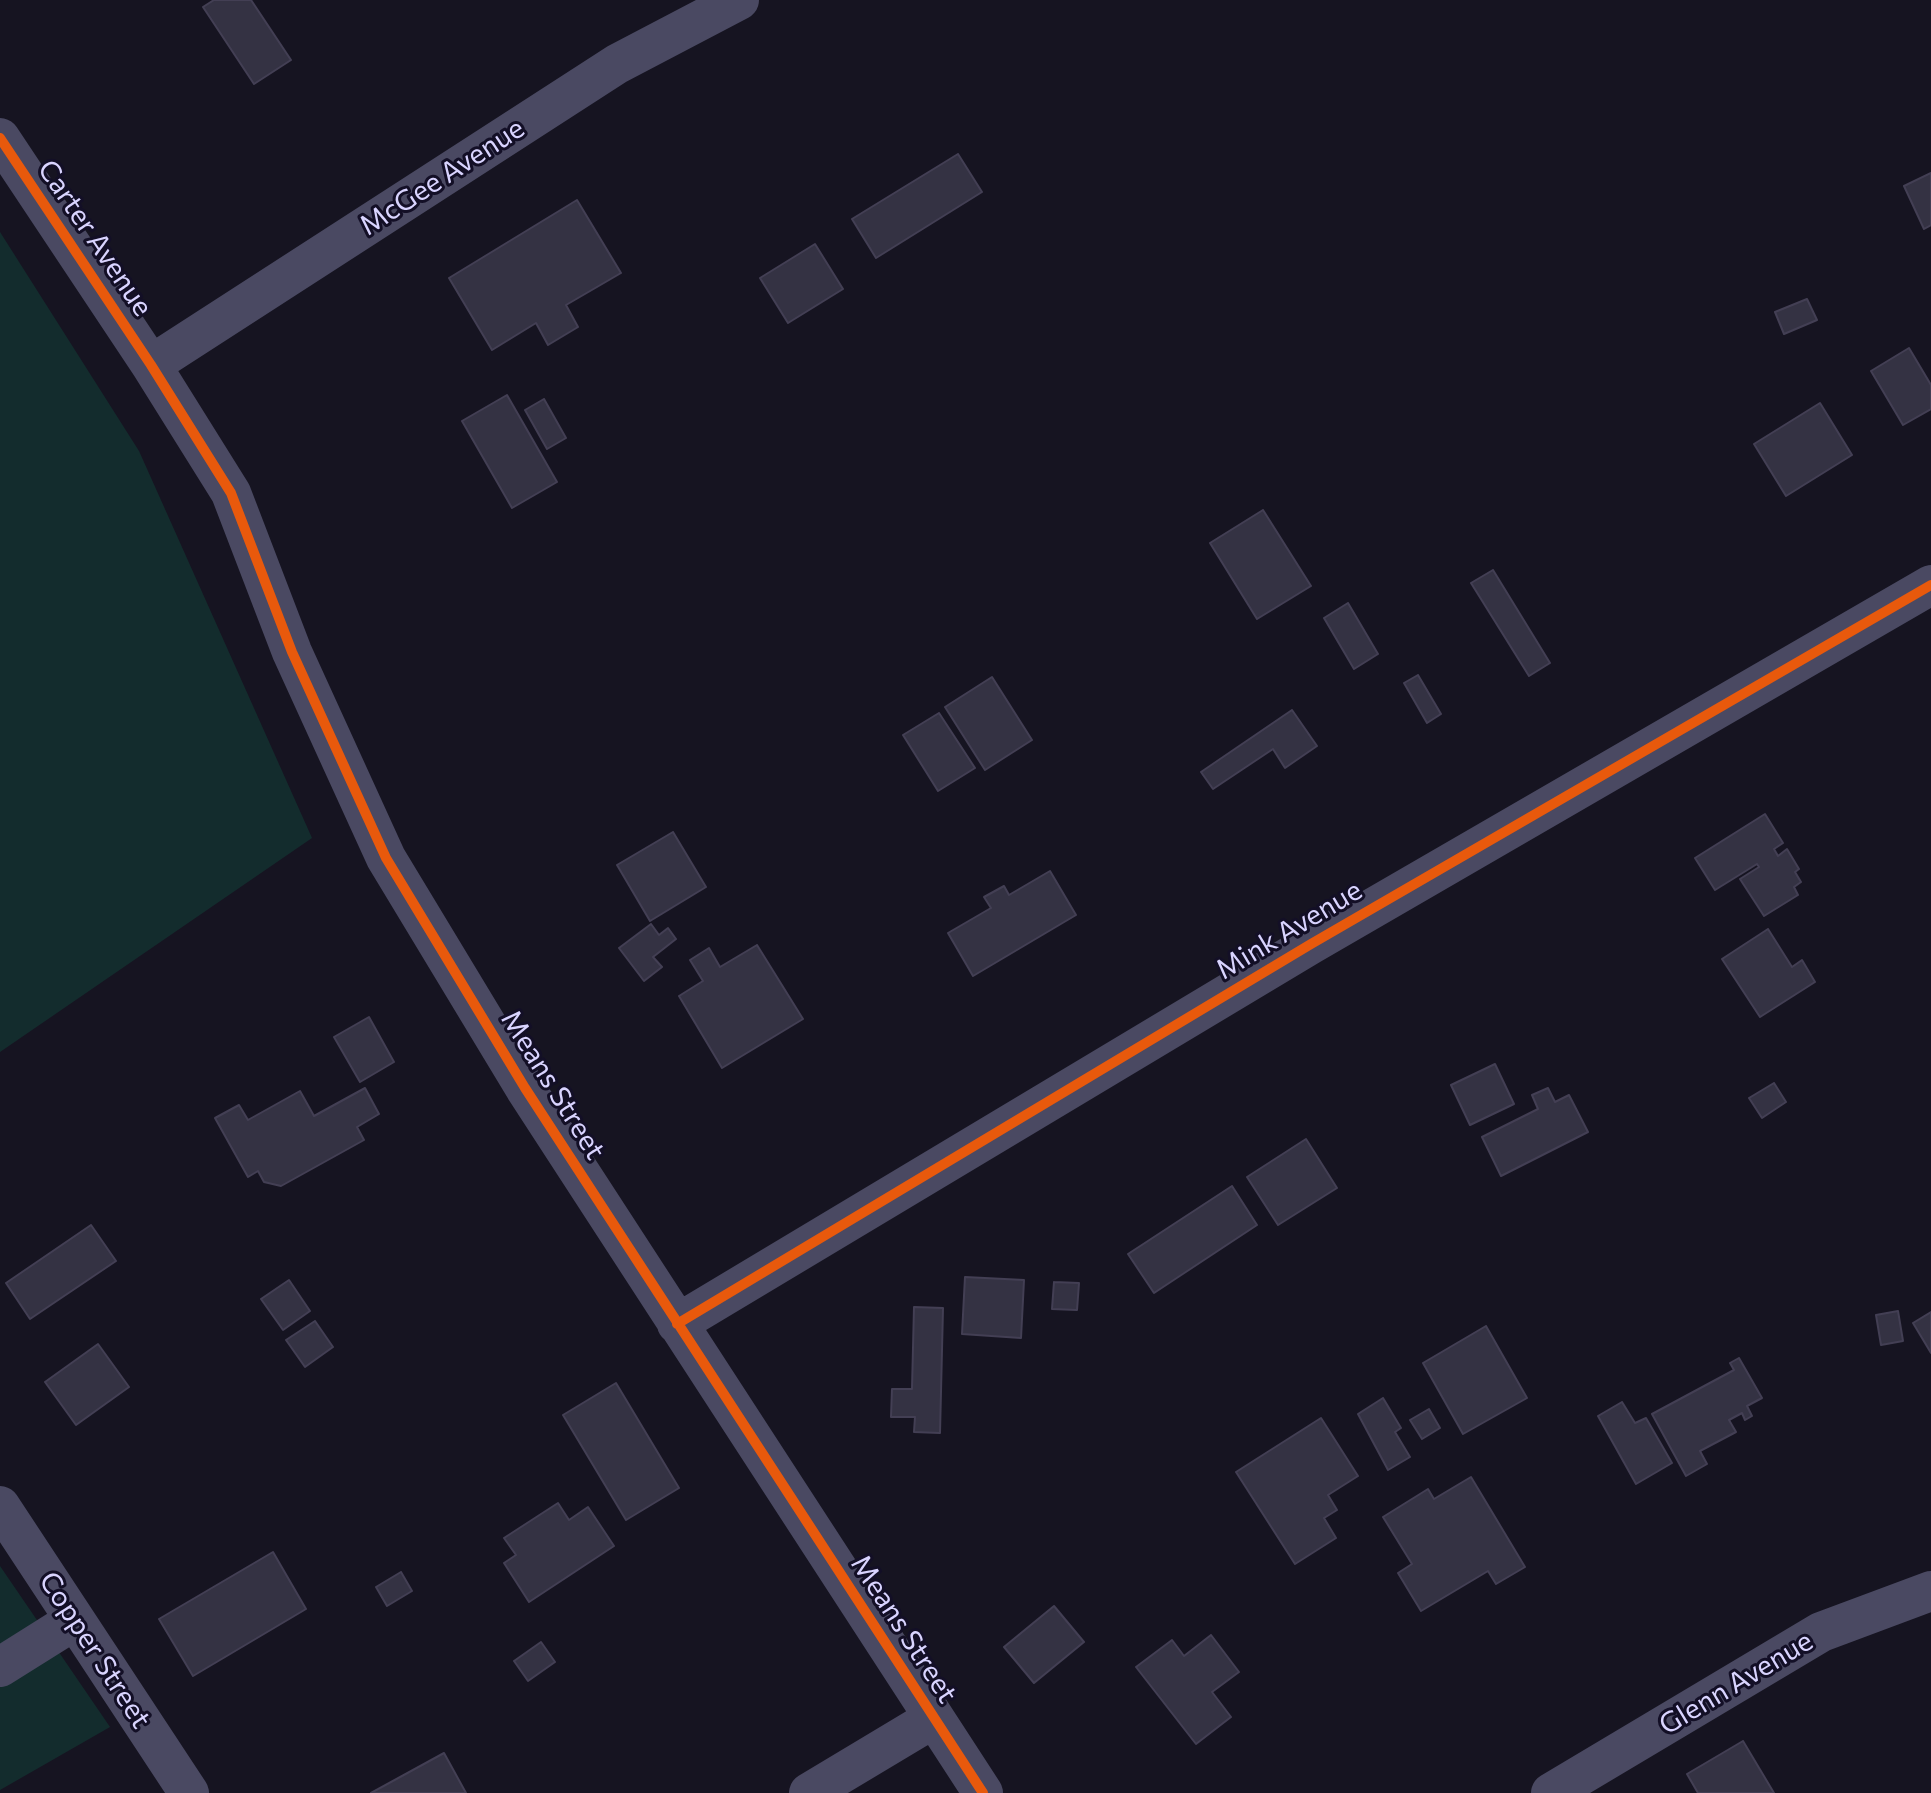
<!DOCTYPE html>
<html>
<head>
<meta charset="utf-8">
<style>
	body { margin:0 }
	canvas { display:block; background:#161421 }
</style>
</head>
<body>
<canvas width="1931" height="1793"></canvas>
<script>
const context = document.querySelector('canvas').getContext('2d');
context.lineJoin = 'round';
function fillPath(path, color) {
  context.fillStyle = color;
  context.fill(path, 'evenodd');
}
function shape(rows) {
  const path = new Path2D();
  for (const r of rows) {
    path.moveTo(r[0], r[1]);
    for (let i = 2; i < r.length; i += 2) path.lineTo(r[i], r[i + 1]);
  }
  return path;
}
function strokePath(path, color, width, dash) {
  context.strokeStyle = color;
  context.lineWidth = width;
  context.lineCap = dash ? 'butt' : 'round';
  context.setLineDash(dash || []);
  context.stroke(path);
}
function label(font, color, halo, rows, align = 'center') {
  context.font = font + ' Commissioner,sans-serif';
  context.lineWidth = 6;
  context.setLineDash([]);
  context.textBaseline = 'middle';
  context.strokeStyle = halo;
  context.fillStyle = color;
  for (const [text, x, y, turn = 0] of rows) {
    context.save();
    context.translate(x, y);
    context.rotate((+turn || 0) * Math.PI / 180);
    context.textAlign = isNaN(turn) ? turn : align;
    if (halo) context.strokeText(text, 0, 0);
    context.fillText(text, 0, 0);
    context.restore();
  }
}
const green = shape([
	[0,232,139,451,312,838,0,1052],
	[0,1566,110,1727,0,1790]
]);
const building = shape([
	[214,0,251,0,291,60,254,84,203,7,214,0],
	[958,154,982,192,876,258,852,219,958,154],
	[1931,173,1931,225,1924,229,1904,186,1931,173],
	[577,200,621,273,566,305,578,327,548,345,536,323,492,350,449,278,577,200],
	[815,244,843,289,788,323,760,278,815,244],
	[1807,299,1817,320,1784,334,1775,312,1807,299],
	[1909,348,1931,385,1931,409,1903,425,1871,371,1909,348],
	[507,395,557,482,512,508,462,421,507,395],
	[544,399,566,438,547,449,525,410,544,399],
	[1820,403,1852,455,1786,496,1754,444,1820,403],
	[1263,510,1311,586,1257,619,1210,543,1263,510],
	[1493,570,1550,663,1529,676,1471,583,1493,570],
	[1348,603,1378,654,1354,669,1324,618,1348,603],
	[1418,675,1441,714,1427,723,1404,683,1418,675],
	[992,677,1032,740,985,770,945,707,992,677],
	[1292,710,1317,746,1285,768,1273,749,1213,789,1201,772,1292,710],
	[939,713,975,768,938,791,903,735,939,713],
	[1765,814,1783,843,1774,849,1778,856,1787,849,1799,869,1795,872,1801,882,1794,887,1798,895,1764,916,1740,879,1759,867,1757,864,1715,890,1695,858,1765,814],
	[673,832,706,887,650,921,617,865,673,832],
	[1050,871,1076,915,973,976,948,933,991,908,984,897,1004,886,1009,895,1050,871],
	[651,924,659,935,668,928,676,939,653,957,662,967,644,981,619,948,651,924],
	[1768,929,1792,967,1802,960,1815,982,1760,1017,1722,959,1768,929],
	[757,945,803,1019,722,1068,679,996,703,981,690,960,709,948,720,967,757,945],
	[369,1017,394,1062,360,1082,334,1037,369,1017],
	[1495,1064,1514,1104,1470,1125,1451,1085,1495,1064],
	[1774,1083,1786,1102,1762,1118,1749,1098,1774,1083],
	[365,1088,379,1114,357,1127,364,1140,281,1186,264,1182,258,1171,248,1177,215,1118,239,1105,248,1120,300,1091,314,1116,365,1088],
	[1548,1088,1555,1102,1569,1095,1588,1132,1501,1176,1482,1137,1538,1109,1532,1095,1548,1088],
	[1306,1139,1337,1188,1278,1225,1247,1177,1306,1139],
	[1232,1186,1257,1225,1154,1293,1128,1254,1232,1186],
	[91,1225,116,1261,30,1319,6,1283,91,1225],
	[965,1277,1024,1280,1021,1338,962,1334,965,1277],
	[289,1280,310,1311,283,1330,261,1299,289,1280],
	[1054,1282,1079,1283,1077,1310,1052,1309,1054,1282],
	[914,1307,943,1308,940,1433,914,1432,915,1417,891,1417,892,1389,912,1389,914,1307],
	[1898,1311,1903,1341,1881,1345,1876,1315,1898,1311],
	[1931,1312,1931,1353,1913,1323,1931,1312],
	[315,1321,333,1347,305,1367,286,1340,315,1321],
	[1486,1326,1527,1398,1463,1434,1423,1363,1486,1326],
	[98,1344,129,1387,76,1425,45,1382,98,1344],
	[1739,1358,1762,1398,1747,1406,1752,1416,1745,1420,1742,1413,1729,1420,1736,1432,1700,1451,1707,1464,1686,1476,1652,1414,1734,1370,1730,1363,1739,1358],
	[616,1383,679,1488,626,1520,563,1415,616,1383],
	[1383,1398,1401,1428,1395,1432,1410,1457,1388,1470,1358,1414,1383,1398],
	[1622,1402,1635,1423,1646,1418,1672,1463,1636,1484,1598,1416,1622,1402],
	[1429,1409,1440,1428,1422,1439,1410,1420,1429,1409],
	[1321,1418,1358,1476,1328,1495,1337,1510,1324,1518,1336,1538,1295,1564,1236,1472,1321,1418],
	[1471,1477,1525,1567,1496,1584,1488,1571,1421,1611,1398,1573,1412,1564,1383,1517,1428,1489,1434,1499,1471,1477],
	[558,1503,569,1520,588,1507,614,1546,529,1602,504,1563,516,1555,504,1538,558,1503],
	[273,1552,306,1609,193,1676,159,1619,273,1552],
	[401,1572,412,1591,387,1606,376,1587,401,1572],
	[1054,1606,1084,1642,1034,1683,1004,1647,1054,1606],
	[1211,1635,1239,1672,1212,1692,1231,1717,1196,1744,1136,1667,1172,1640,1184,1656,1211,1635],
	[541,1642,555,1662,528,1681,514,1661,541,1642],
	[1743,1741,1774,1793,1698,1793,1687,1774,1743,1741],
	[444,1753,466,1793,371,1793,444,1753]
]);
const minor = shape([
	[0,138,151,365,231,493,292,652,386,858,525,1088,983,1793],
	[151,365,617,64,739,0],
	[677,1324,1311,944,1931,585],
	[0,1506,189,1793],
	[0,1667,75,1620],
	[809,1793,934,1718],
	[1551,1793,1821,1632,1931,1591]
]);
const cycleway = shape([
	[0,138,151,365,231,493,292,652,386,858,525,1088,983,1793],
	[677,1324,1311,944,1931,585]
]);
const streetNames = [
	["McGee Avenue",442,177,-33],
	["Carter Avenue",95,238,56],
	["Mink Avenue",1289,930,-31],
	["Means Street",553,1085,58],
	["Means Street",904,1629,57],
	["Copper Street",95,1650,57],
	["Glenn Avenue",1736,1683,-31]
];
fillPath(green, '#132c2d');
fillPath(building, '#343243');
strokePath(building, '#433f54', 2);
strokePath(minor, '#4a4962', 40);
strokePath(cycleway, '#e8590c', 10);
label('28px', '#d9d4ff', '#130f26', streetNames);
</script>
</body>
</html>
